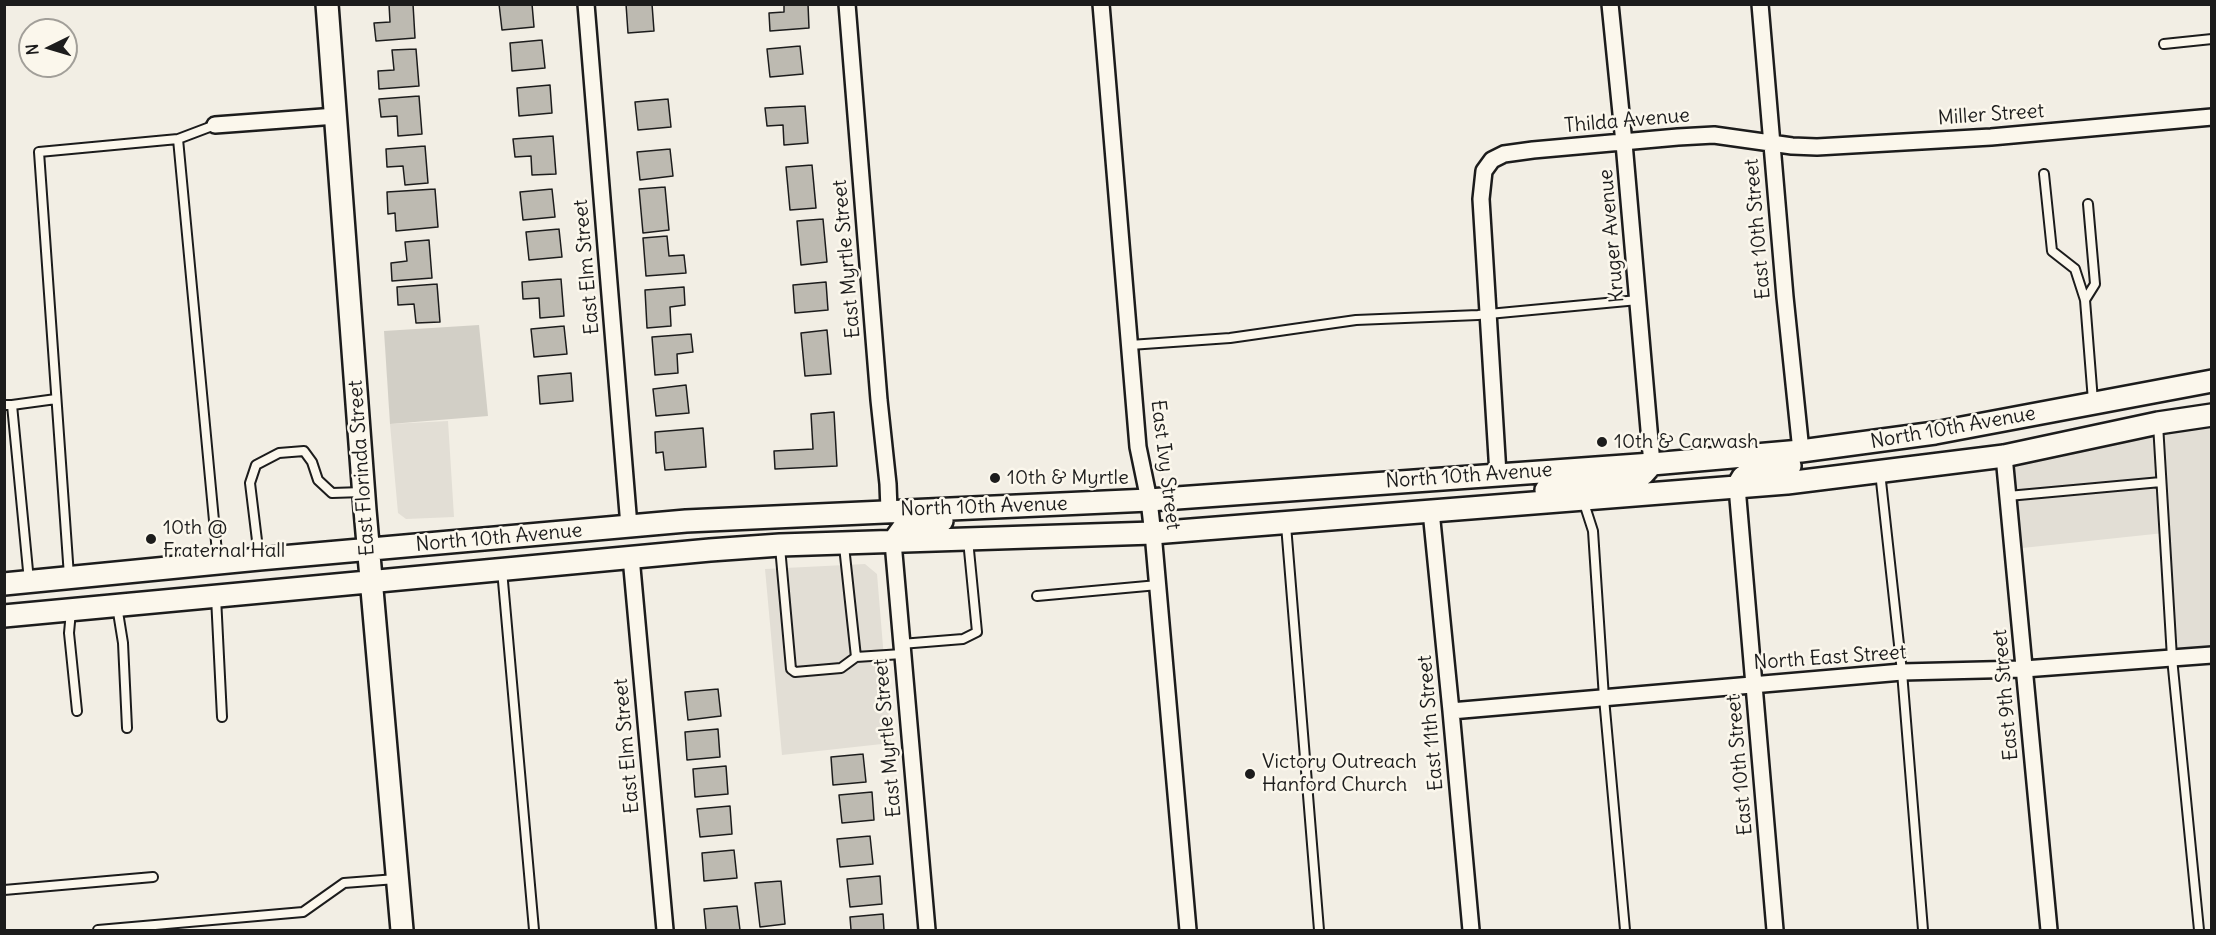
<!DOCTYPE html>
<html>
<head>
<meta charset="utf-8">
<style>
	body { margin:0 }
	#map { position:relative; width:2216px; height:935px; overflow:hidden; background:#f2eee4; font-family:Delius,sans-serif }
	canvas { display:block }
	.frame { position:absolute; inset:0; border:6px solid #1c1c1c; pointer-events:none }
	.north { position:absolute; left:18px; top:18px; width:60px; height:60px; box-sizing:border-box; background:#fbf7ec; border:2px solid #a29f99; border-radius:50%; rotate:265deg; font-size:16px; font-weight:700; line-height:24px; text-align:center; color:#1c1c1c }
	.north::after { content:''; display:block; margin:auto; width:21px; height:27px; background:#1c1c1c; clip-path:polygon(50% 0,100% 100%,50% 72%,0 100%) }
</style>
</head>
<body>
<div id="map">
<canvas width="2216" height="935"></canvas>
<div class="frame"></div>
<div class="north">N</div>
</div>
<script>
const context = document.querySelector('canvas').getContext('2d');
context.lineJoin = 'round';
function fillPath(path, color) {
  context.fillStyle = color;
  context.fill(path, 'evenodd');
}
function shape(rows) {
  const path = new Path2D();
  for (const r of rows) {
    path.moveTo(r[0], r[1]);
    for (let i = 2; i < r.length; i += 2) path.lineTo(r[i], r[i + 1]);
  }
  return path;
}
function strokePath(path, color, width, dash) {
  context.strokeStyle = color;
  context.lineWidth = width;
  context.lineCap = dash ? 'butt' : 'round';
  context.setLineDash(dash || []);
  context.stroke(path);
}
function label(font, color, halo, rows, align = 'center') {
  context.font = font + ' Delius,sans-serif';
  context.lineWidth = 5;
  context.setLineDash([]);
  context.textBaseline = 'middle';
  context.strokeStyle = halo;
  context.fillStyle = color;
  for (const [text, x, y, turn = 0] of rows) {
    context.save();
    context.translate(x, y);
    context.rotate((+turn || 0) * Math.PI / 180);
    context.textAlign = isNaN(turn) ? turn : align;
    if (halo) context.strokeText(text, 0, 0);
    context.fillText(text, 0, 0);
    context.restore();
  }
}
const built = shape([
	[2211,415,2211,655,2172,658,2164,533,2013,549,2004,456],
	[448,421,454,517,406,519,398,513,390,424],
	[865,564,877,574,891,743,782,755,765,569]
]);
const green = shape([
	[479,325,488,416,390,424,384,331]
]);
const building = shape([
	[389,4,413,4,415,38,376,41,374,23,390,22,389,4],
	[499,4,532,4,534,27,502,30,499,4],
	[626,4,652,4,654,31,628,33,626,4],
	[784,4,808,4,809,28,770,31,769,13,784,12,784,4],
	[542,40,545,68,512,71,510,43,542,40],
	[800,46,803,74,770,77,767,49,800,46],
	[416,49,419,86,379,89,378,71,394,70,392,50,416,49],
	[550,85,552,113,519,116,517,88,550,85],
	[419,96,422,134,398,136,397,116,381,117,379,99,419,96],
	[668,99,671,127,638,130,635,102,668,99],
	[805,106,808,143,784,145,783,125,767,126,765,108,805,106],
	[553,136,556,174,532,175,531,156,515,157,513,139,553,136],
	[425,146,428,183,405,185,403,166,387,167,386,149,425,146],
	[670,149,673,176,640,180,637,152,670,149],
	[812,165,816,208,790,210,786,167,812,165],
	[665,187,669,230,643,233,639,189,665,187],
	[435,189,438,227,396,231,395,213,388,214,387,192,435,189],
	[552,189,555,217,523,220,520,192,552,189],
	[823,219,827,262,801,265,797,221,823,219],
	[559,229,562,257,529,260,526,232,559,229],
	[667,236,669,256,684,255,686,273,646,276,643,238,667,236],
	[429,240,432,278,392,281,391,263,407,261,405,242,429,240],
	[561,279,564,316,540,318,539,298,523,299,522,282,561,279],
	[826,282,828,310,795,313,793,285,826,282],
	[437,284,440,322,416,323,414,304,398,305,397,287,437,284],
	[684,287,685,305,670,307,671,326,647,328,645,290,684,287],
	[564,326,567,354,534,357,531,329,564,326],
	[827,330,831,374,805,376,801,333,827,330],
	[691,334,693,352,677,354,678,373,655,375,652,337,691,334],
	[571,373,573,401,540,404,538,376,571,373],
	[686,385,689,413,656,416,653,389,686,385],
	[834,412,837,466,775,469,774,451,813,449,811,414,834,412],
	[703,428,706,467,665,470,663,452,656,453,655,432,703,428],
	[718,689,721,716,688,720,685,692,718,689],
	[718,729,720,757,687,760,685,732,718,729],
	[863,754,866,782,833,785,831,757,863,754],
	[726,766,728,794,695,797,693,769,726,766],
	[872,792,874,820,842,823,839,795,872,792],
	[730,806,732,834,700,837,697,809,730,806],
	[870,836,873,864,840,867,837,839,870,836],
	[734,850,737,878,704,881,702,853,734,850],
	[880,876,882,904,850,907,847,879,880,876],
	[781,881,785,924,760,927,755,883,781,881],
	[737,906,740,930,706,930,704,909,737,906],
	[883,914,884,930,851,930,850,917,883,914]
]);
const lane = shape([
	[2164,44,2212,39],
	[178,139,215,125],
	[2044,174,2052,251,2075,269,2085,300,2093,401],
	[2085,300,2095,284,2088,204],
	[1130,345,1230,338,1356,320,1478,315,1638,300],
	[4,405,12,405,29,581],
	[12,405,56,399],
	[2158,424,2172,658,2199,930],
	[1880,472,1902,672,1923,930],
	[2008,496,2161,482],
	[1583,500,1593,531,1604,698,1625,930],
	[1286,525,1319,930],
	[844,546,856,657],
	[780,547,791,669,795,672,841,668,856,657,902,654],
	[259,557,250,483,256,465,279,453,304,451,312,462,318,480,332,493,363,492],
	[502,570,534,930],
	[69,576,39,152,178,139,218,563],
	[1037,596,1158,585],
	[216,597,222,717],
	[117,606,123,643,127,728],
	[71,611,69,633,77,711],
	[901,644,963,639,977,632,968,540],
	[4,890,153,877],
	[98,930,303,912,344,883,396,879]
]);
const street = shape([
	[586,4,629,526],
	[847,4,879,400,888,484,889,510],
	[1101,4,1138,447,1149,500,1154,544,1188,930],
	[1610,4,1624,143,1652,464],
	[1760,4,1785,297,1801,451],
	[215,125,336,116],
	[2004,456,2049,930],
	[1498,474,1481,199,1484,171,1492,160,1504,154,1533,150,1678,137,1714,135,1792,146,1817,147,1991,137,2212,117],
	[1737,487,1775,930],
	[1431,511,1451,711,1471,930],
	[893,542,927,930],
	[631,557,665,930],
	[1451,711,1902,672,2024,669,2212,655]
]);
const secondary = shape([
	[327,4,365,510,402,930],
	[1737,487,1743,477,1754,471,1790,466],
	[1546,490,1633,480,1643,474,1652,464],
	[893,542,904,527,913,524,942,521],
	[4,584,259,559,686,521,1149,500,1652,464,1801,451,1935,433,2212,381],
	[4,616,710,550,780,545,1153,533,1787,483,2004,456,2158,423,2212,415]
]);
const markers = [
	[1602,442,6,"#1c1c1c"],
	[995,478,6,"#1c1c1c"],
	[151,539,6,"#1c1c1c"],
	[1250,774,6,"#1c1c1c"]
];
const streetNames = [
	["Miller Street",1991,115,-4],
	["Thilda Avenue",1627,121,-5],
	["East 10th Street",1758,229,-95],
	["Kruger Avenue",1612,236,-95],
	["East Myrtle Street",847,259,-95],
	["East Elm Street",587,267,-95],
	["North 10th Avenue",1953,428,-10],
	["East Ivy Street",1165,465,83],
	["East Florinda Street",362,468,-94],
	["North 10th Avenue",1469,476,-4],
	["North 10th Avenue",984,507,-2],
	["North 10th Avenue",499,538,-5],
	["North East Street",1830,658,-4],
	["East 9th Street",2006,695,-95],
	["East 11th Street",1431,723,-95],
	["East Myrtle Street",888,738,-95],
	["East Elm Street",627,746,-95],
	["East 10th Street",1740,765,-95]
];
const poiNames = [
	["10th & Carwash",1614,442],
	["10th & Myrtle",1007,478],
	["10th @",163,528],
	["Fraternal Hall",163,551],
	["Victory Outreach",1262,762],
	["Hanford Church",1262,785]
];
fillPath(built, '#e2ded5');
fillPath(green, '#d2cfc6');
fillPath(building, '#bdbab1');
strokePath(building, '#1c1c1c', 1.5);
strokePath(lane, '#1c1c1c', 12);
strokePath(street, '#1c1c1c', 20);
strokePath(secondary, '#1c1c1c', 26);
strokePath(lane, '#fbf7ec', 8);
strokePath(street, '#fbf7ec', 15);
strokePath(secondary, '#fbf7ec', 21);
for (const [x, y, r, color] of markers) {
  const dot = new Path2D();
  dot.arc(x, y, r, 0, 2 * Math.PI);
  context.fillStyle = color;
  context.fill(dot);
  strokePath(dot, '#fbf7ec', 2);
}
label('20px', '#1c1c1c', '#fbf7ec', streetNames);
label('20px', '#1c1c1c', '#fbf7ec', poiNames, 'left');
</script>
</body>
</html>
